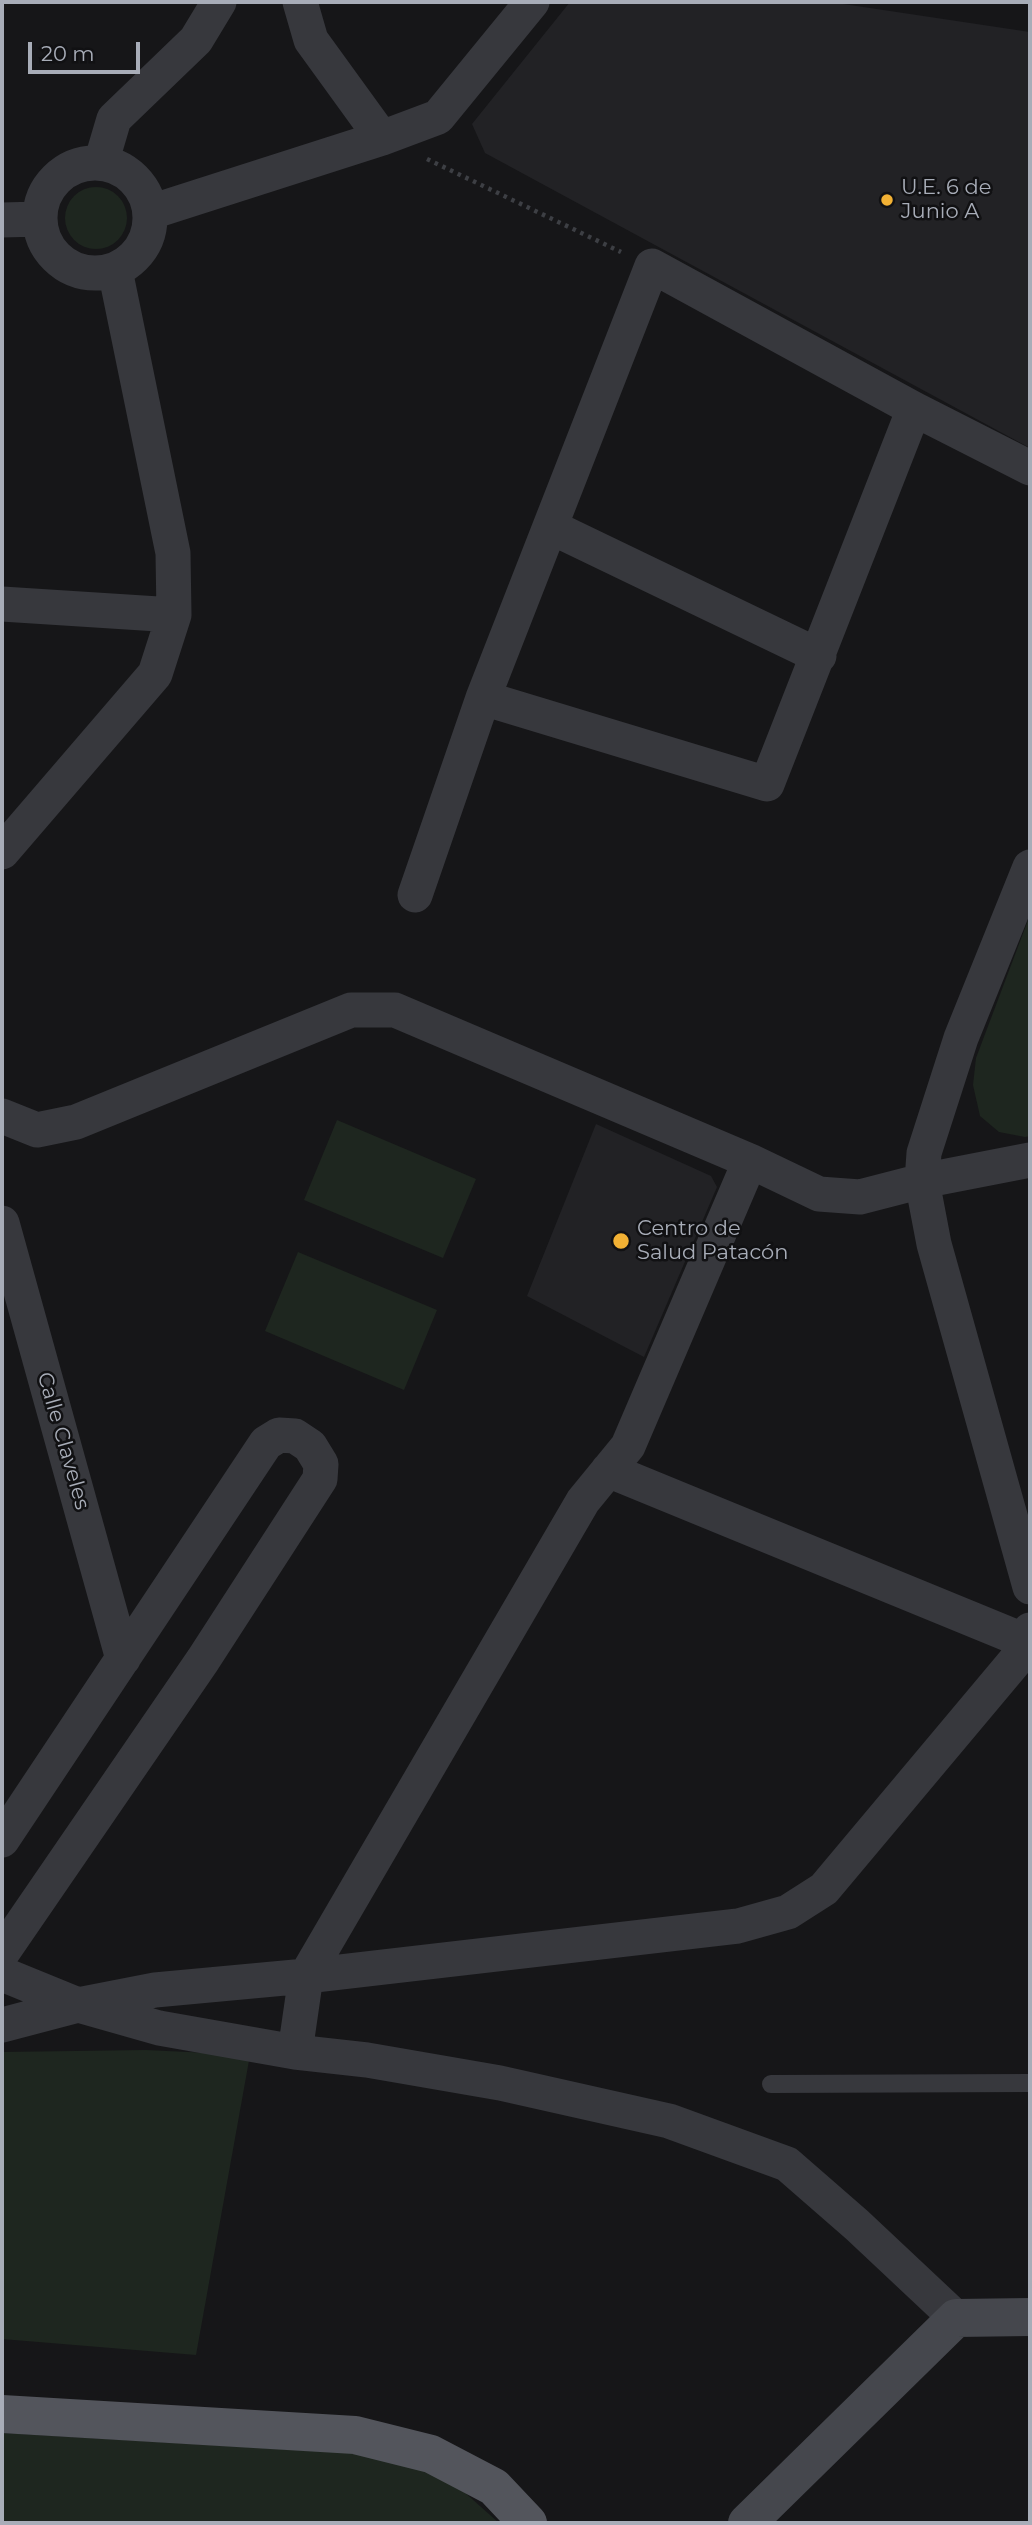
<!DOCTYPE html>
<html>
<head>
<meta charset="utf-8">
<style>
	body { margin:0 }
	#map { position:relative; width:1032px; height:2525px; overflow:hidden; background:#161618; font-family:Montserrat,sans-serif }
	canvas { display:block }
	.frame { position:absolute; inset:0; border:4px solid #a8adb8; pointer-events:none }
	.scale { position:absolute; left:28px; top:42px; width:112px; height:32px; box-sizing:border-box; border:4px solid #a8adb8; border-top:0; padding-left:9px; font-size:21px; line-height:24px; white-space:nowrap; color:#a8adb8; -webkit-text-stroke:5px #111113; paint-order:stroke }
</style>
</head>
<body>
<div id="map">
<canvas width="1032" height="2525"></canvas>
<div class="frame"></div>
<div class="scale">20 m</div>
</div>
<script>
const context = document.querySelector('canvas').getContext('2d');
context.lineJoin = 'round';
function fillPath(path, color) {
  context.fillStyle = color;
  context.fill(path, 'evenodd');
}
function shape(rows) {
  const path = new Path2D();
  for (const r of rows) {
    if (r.length === 3) {
      path.moveTo(r[0] + r[2], r[1]);
      path.arc(r[0], r[1], r[2], 0, 2 * Math.PI);
      continue;
    }
    path.moveTo(r[0], r[1]);
    for (let i = 2; i < r.length; i += 2) path.lineTo(r[i], r[i + 1]);
  }
  return path;
}
function strokePath(path, color, width, dash) {
  context.strokeStyle = color;
  context.lineWidth = width;
  context.lineCap = dash ? 'butt' : 'round';
  context.setLineDash(dash || []);
  context.stroke(path);
}
function label(font, color, halo, rows, align = 'center') {
  context.font = font + ' Montserrat,sans-serif';
  context.lineWidth = 5;
  context.setLineDash([]);
  context.textBaseline = 'middle';
  context.strokeStyle = halo;
  context.fillStyle = color;
  for (const [text, x, y, turn = 0] of rows) {
    context.save();
    context.translate(x, y);
    context.rotate((+turn || 0) * Math.PI / 180);
    context.textAlign = isNaN(turn) ? turn : align;
    if (halo) context.strokeText(text, 0, 0);
    context.fillText(text, 0, 0);
    context.restore();
  }
}
const built = shape([
	[570,2,830,2,1030,32,1030,448,485,153,472,124],
	[596,1124,711,1176,717,1187,644,1357,527,1296]
]);
const green = shape([
	[96,218,31],
	[1030,915,1030,1136,1025,1137,999,1132,980,1116,973,1085,976,1058],
	[337,1120,476,1179,443,1258,304,1200],
	[298,1252,437,1310,404,1390,265,1331],
	[146,2050,250,2055,196,2355,2,2339,2,2052],
	[2,2433,368,2454,416,2467,462,2490,499,2523,2,2523]
]);
const path = shape([
	[427,159,621,252]
]);
const lane = shape([
	[771,2084,1030,2083]
]);
const street = shape([
	[300,2,311,40,382,138],
	[101,163,114,119,196,40,219,2],
	[95,218,55],
	[151,212,382,138,438,117,532,2],
	[2,220,40,219],
	[551,527,819,656],
	[2,604,174,615],
	[483,698,767,784,914,409],
	[2,852,155,674,174,615,173,553,115,270],
	[1030,867,961,1038,924,1153,922,1181,934,1244,1030,1587],
	[415,895,483,698,652,266,914,409,1030,468],
	[2,1116,37,1130,76,1122,351,1010,395,1010,750,1161,819,1194,860,1197,922,1181,1030,1160],
	[2,1223,123,1659],
	[608,1470,1025,1641],
	[2,1840,266,1443,279,1435,295,1436,310,1446,321,1464,320,1479,203,1660,2,1953],
	[2,1974,78,2005,159,2028,295,2052,367,2060,500,2083,669,2121,787,2164,857,2225,956,2318],
	[2,2025,78,2005,155,1990,306,1976,738,1926,788,1912,824,1889,1016,1660,1030,1630],
	[295,2052,306,1976,583,1501,628,1446,750,1161]
]);
const secondary = shape([
	[747,2523,956,2318,1030,2317]
]);
const primary = shape([
	[2,2414,355,2435,431,2454,494,2487,528,2523]
]);
const markers = [
	[887,200,7,"#f2b134"],
	[621,1241,9,"#f2b134"]
];
const poiNames = [
	["U.E. 6 de",901,188],
	["Junio A",901,212],
	["Centro de",637,1229],
	["Salud Patacón",637,1253]
];
const streetNames = [
	["Calle Claveles",63,1441,74]
];
fillPath(built, '#222225');
fillPath(green, '#1e261f');
strokePath(path, '#3d3f44', 4.5, [3.5, 5]);
strokePath(lane, '#37383d', 18);
strokePath(street, '#37383d', 35);
strokePath(secondary, '#45474d', 38);
strokePath(primary, '#53555c', 38);
for (const [x, y, r, color] of markers) {
  const dot = new Path2D();
  dot.arc(x, y, r, 0, 2 * Math.PI);
  context.fillStyle = color;
  context.fill(dot);
  strokePath(dot, '#111113', 2.5);
}
label('21px', '#a8adb8', '#111113', poiNames, 'left');
label('21px', '#a8adb8', '#111113', streetNames);
</script>
</body>
</html>
